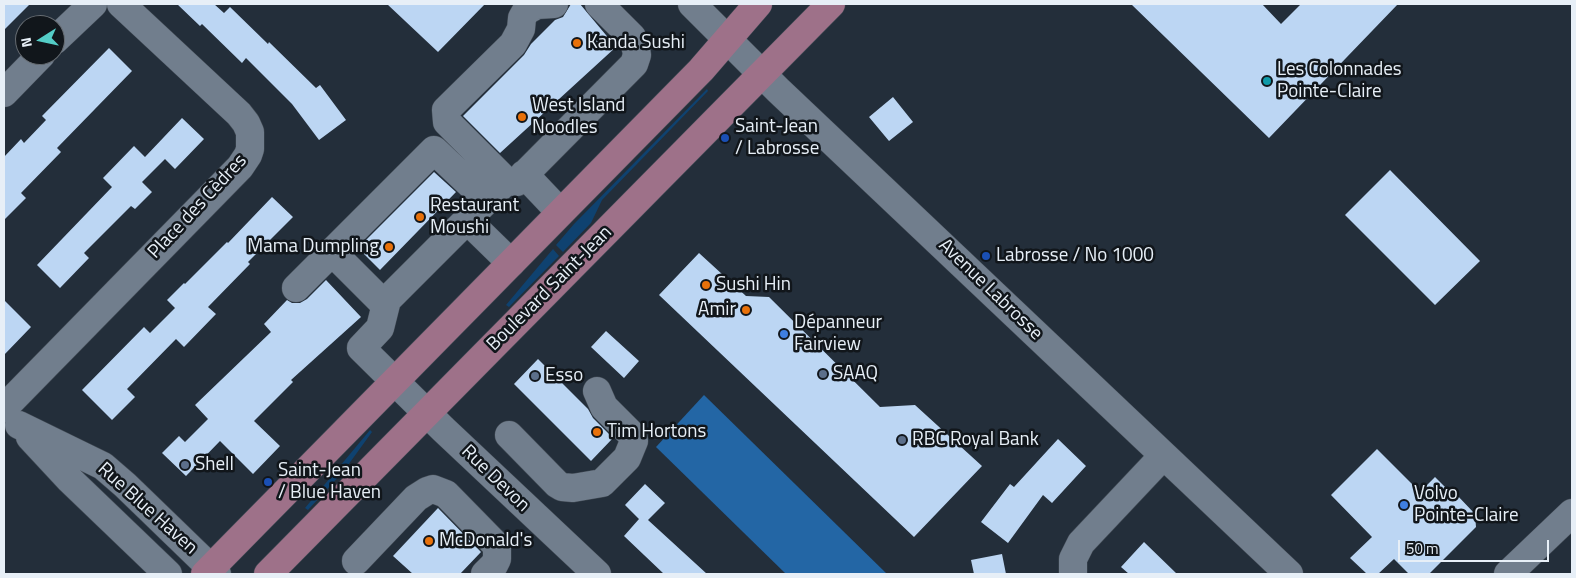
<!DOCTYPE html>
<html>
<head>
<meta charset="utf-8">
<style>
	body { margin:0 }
	#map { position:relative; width:1576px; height:578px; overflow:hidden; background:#232e3a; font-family:"Titillium Web",sans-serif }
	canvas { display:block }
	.frame { position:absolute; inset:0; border:5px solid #e7eff7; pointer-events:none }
	.north { position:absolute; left:15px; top:15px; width:50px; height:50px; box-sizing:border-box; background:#11161b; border:1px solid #676d73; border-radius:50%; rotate:260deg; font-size:14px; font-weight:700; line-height:20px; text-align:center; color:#e7eff7 }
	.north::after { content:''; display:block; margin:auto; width:18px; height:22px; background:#54cdc7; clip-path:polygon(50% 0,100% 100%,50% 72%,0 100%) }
	.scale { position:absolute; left:1398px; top:540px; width:151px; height:22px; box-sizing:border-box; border:2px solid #e7eff7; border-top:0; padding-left:6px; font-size:15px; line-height:18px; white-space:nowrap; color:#e7eff7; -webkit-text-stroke:4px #11161b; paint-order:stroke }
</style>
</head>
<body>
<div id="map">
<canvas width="1576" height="578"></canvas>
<div class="frame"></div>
<div class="north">N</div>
<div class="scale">50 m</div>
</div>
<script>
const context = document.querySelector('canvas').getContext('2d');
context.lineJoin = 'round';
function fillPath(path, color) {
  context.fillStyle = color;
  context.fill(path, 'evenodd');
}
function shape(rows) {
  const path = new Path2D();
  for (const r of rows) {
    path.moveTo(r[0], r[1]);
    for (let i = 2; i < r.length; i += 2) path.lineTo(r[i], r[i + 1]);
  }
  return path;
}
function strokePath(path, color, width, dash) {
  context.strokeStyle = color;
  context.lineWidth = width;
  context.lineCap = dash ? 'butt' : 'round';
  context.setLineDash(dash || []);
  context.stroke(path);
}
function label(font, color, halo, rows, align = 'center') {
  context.font = font + ' "Titillium Web",sans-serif';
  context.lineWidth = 5;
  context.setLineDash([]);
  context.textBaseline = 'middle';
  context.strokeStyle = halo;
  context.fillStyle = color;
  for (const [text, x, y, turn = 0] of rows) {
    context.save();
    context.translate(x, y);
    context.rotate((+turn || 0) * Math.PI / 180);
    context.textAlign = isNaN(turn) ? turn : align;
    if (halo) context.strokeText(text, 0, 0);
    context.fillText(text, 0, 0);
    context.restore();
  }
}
const green = shape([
	[707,89,708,91,602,200,591,223,563,252,556,245,574,224],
	[553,249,559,256,509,307,506,305],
	[370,430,372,432,343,472,308,510,305,508]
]);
const forest = shape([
	[704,395,887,574,786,574,656,447]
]);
const building = shape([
	[4,4,30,4,4,30],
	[177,4,214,4,224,13,230,7,268,44,269,42,316,88,320,85,346,120,319,140,292,104,246,58,242,63,202,24,200,26],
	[387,4,485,4,438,52],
	[571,4,580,4,616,47,500,153,463,116,524,55,531,44,555,20,563,17],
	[1131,4,1262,4,1281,24,1301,4,1398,4,1269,138],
	[109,48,132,71,57,148,61,152,21,193,26,198,4,220,4,157,21,139,24,143,46,120,42,116],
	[893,97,913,122,889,141,869,117],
	[182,118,204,139,175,169,165,159,142,182,152,192,135,209,131,206,84,253,89,258,60,288,37,265,112,187,103,178,134,146,145,157],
	[1390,170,1480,261,1435,305,1345,215],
	[434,172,456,192,380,270,358,248],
	[272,197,293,217,248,262,250,264,208,307,216,314,184,347,176,339,127,389,135,397,112,420,82,390,144,327,150,333,175,308,167,300,184,283,185,284,227,242,228,243],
	[699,253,746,296,769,297,880,407,915,405,982,466,914,537,659,295],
	[326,280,361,317,291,380,293,382,254,421,280,446,253,474,220,441,186,476,162,453,179,436,185,442,208,419,195,405,271,332,264,324,287,300,292,303,300,303,307,299],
	[4,300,31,327,4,355],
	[606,331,639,361,624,378,591,347],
	[538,359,588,409,593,418,613,438,591,461,514,384],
	[1058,439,1086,466,1052,503,1043,495,1008,543,981,522,1010,484,1014,487],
	[1377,449,1420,492,1435,477,1454,496,1456,494,1475,514,1476,527,1429,574,1409,574,1394,559,1378,574,1367,574,1350,558,1372,537,1331,495],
	[645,484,665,503,648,520,707,574,664,574,624,536,639,519,625,505],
	[438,508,481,552,460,574,413,574,393,556],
	[1144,542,1177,574,1129,574,1121,567],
	[1002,554,1006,574,974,574,971,560]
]);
const minor = shape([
	[554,4,537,5,526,11,522,18,521,29,513,44,446,110,447,122,506,181,517,182,634,64,637,55,636,49,632,37,599,4],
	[692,4,778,90,1289,574],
	[55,40,93,4],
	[4,93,41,55],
	[524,174,560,212],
	[506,181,387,300,380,328,361,348,443,429,597,574],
	[467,220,511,263],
	[332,252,384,304],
	[296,288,434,150,487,200],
	[4,408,240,167,248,155,250,149,250,132,246,123,239,114,121,4],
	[19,425,103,466,125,485,217,574],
	[509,435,557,484,562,487,573,488,602,483,627,458,634,441,633,436,604,407,597,391],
	[30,437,70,480,168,574],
	[356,561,416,498,427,491,433,489,446,494,497,546,497,559,494,565,485,574],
	[1073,574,1073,559,1081,543,1163,456],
	[1508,574,1572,513]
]);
const major = shape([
	[205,574,701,70,758,4],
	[268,574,831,4]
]);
const markers = [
	[577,43,5,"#e8710a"],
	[1267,81,5,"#0f9aa8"],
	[522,117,5,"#e8710a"],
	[725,138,5,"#1a4fb4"],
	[420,217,5,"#e8710a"],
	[389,247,5,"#e8710a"],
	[986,256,5,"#1a4fb4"],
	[706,285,5,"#e8710a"],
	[746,310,5,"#e8710a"],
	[784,334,5,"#3f7fe0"],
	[823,374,5,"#5c6f8a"],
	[535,376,5,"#5c6f8a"],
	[597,432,5,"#e8710a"],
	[902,440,5,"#5c6f8a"],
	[185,465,5,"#5c6f8a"],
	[268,482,5,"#1a4fb4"],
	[1404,505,5,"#3f7fe0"],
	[429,541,5,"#e8710a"]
];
const poiNames = [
	["Kanda Sushi",587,43],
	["Les Colonnades",1277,70],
	["Pointe-Claire",1277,92],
	["West Island",532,106],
	["Noodles",532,128],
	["Saint-Jean",735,127],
	["/ Labrosse",735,149],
	["Restaurant",430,206],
	["Moushi",430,228],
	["Mama Dumpling",379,247,"right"],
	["Labrosse / No 1000",996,256],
	["Sushi Hin",716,285],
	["Amir",736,310,"right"],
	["Dépanneur",794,323],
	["Fairview",794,345],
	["SAAQ",833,374],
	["Esso",545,376],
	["Tim Hortons",607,432],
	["RBC Royal Bank",912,440],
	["Shell",195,465],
	["Saint-Jean",278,471],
	["/ Blue Haven",278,493],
	["Volvo",1414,494],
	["Pointe-Claire",1414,516],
	["McDonald's",439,541]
];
const streetNames = [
	["Place des Cèdres",198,207,-47],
	["Boulevard Saint-Jean",550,289,-45],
	["Avenue Labrosse",990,290,44],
	["Rue Devon",495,479,44],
	["Rue Blue Haven",147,509,42]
];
fillPath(green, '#0f4270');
fillPath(forest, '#2366a5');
fillPath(building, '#bcd6f3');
strokePath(minor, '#414a54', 29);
strokePath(major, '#414a54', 29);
strokePath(minor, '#717e8d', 28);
strokePath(major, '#9e7189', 28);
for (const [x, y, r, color] of markers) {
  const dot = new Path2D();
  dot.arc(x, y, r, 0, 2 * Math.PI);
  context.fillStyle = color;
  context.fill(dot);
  strokePath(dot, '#11161b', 2);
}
label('19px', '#e7eff7', '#11161b', poiNames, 'left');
label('19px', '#e7eff7', '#11161b', streetNames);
</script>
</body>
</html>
